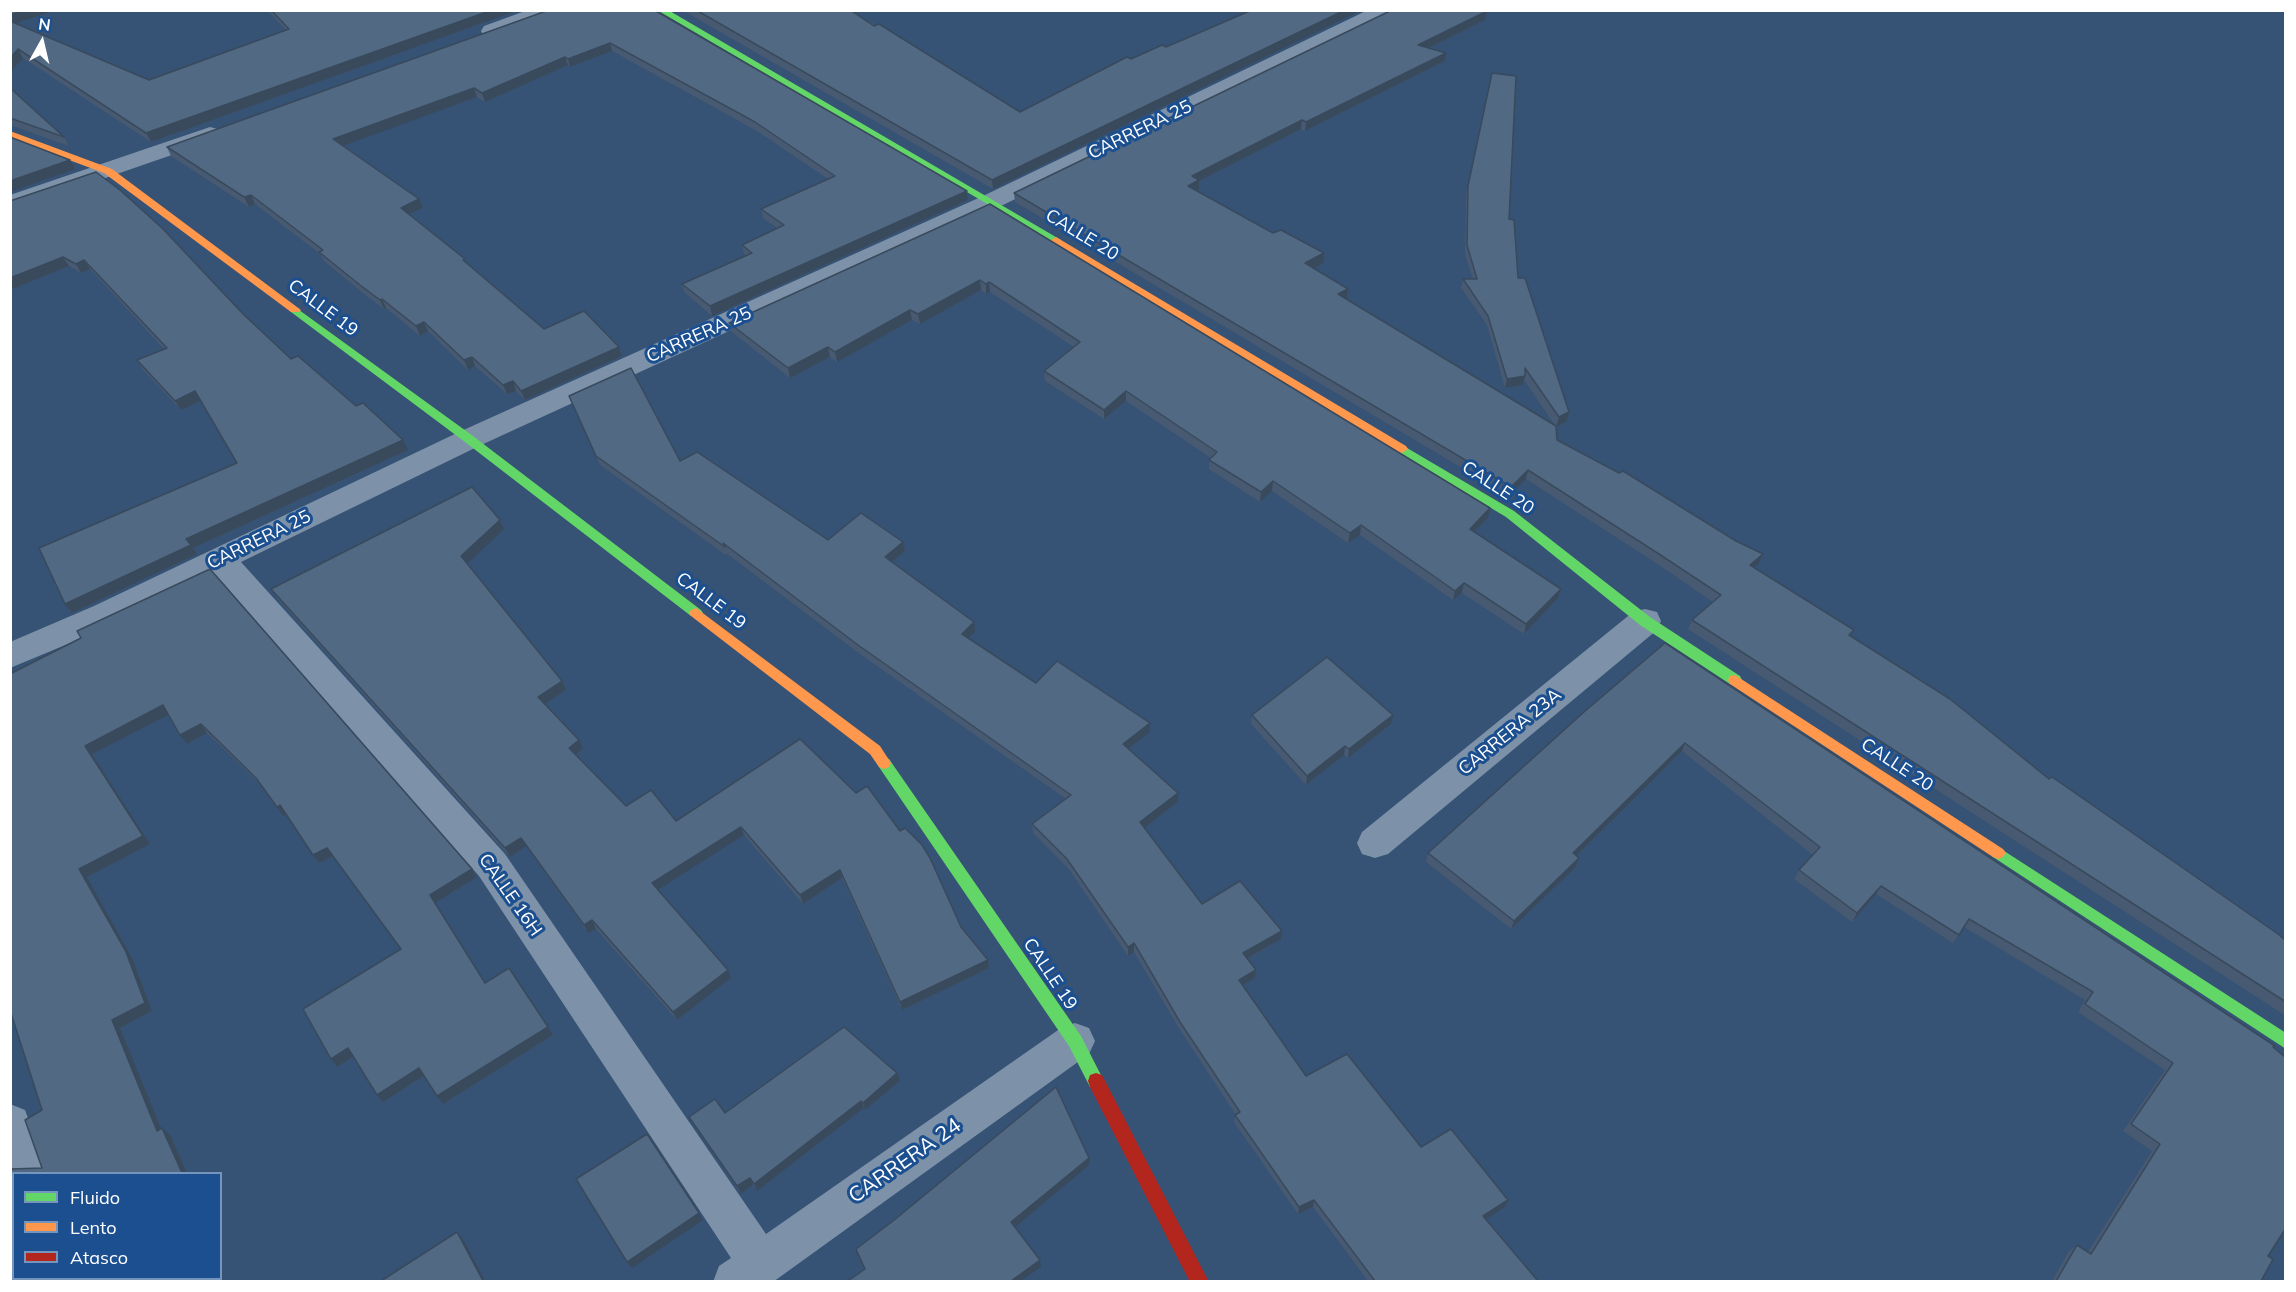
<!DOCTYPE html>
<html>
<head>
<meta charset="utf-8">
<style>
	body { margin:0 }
	#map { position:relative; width:2296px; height:1292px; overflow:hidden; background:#365274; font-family:Mulish,sans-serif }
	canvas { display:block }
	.frame { position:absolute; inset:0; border:12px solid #fff; pointer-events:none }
	.legend { position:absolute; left:12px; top:1172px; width:210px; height:108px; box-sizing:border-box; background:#1b4f8f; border:2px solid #7695bc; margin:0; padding:8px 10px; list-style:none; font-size:18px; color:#fff }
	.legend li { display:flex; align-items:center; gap:12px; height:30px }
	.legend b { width:30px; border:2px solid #7695bc }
	.north { position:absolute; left:12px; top:12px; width:60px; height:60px; -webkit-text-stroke:4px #1b4f8f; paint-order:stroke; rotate:8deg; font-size:16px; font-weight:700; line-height:24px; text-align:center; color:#fff }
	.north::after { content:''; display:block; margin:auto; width:21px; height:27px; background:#fff; clip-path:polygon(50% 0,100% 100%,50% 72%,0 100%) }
</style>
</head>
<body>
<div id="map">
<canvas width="2296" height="1292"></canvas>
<div class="frame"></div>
<ul class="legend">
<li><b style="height:8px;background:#63d668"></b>Fluido</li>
<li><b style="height:8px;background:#ff974d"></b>Lento</li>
<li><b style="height:8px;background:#b3261e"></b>Atasco</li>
</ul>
<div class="north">N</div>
</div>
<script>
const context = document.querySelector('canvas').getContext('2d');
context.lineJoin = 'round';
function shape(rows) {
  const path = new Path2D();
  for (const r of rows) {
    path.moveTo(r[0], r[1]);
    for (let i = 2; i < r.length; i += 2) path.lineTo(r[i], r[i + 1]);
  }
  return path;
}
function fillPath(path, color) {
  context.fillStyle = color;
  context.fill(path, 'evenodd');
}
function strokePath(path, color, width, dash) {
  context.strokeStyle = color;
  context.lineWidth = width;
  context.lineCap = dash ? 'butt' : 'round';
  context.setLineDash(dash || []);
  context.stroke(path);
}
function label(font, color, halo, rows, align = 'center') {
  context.font = font + ' Mulish,sans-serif';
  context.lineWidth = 6;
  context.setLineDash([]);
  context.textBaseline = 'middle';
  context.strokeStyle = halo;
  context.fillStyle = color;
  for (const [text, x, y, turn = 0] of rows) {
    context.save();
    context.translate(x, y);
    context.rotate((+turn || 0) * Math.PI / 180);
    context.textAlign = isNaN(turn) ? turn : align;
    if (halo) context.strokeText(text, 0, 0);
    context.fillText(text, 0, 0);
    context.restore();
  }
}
const street = shape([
	[528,10,559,10,557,15,500,36,492,38,484,36,481,31,484,26,528,10],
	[1368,10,1396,10,1394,15,1001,206,479,446,241,562,505,854,766,1234,1061,1028,1075,1023,1089,1028,1095,1041,1089,1054,773,1282,713,1282,719,1266,731,1258,479,876,216,575,116,624,10,668,10,642,94,606,459,432,983,196,1368,10],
	[210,127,218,129,222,134,218,139,10,211,10,195,210,127],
	[1645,609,1657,612,1661,621,1657,630,1388,854,1375,858,1362,854,1357,843,1362,832,1633,612,1645,609],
	[10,1104,25,1110,49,1174,14,1174,14,1189,10,1183,10,1104],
	[42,1278,86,1278,87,1282,43,1282,42,1278]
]);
const fast = shape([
	[657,10,668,10,1061,240,1056,243,1052,242,657,10],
	[295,307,473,436,701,610,703,613,701,616,691,616,465,442,291,312,289,310,295,307],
	[1402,445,1514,511,1650,617,1740,676,1742,680,1740,684,1730,684,1640,625,1506,517,1398,452,1396,449,1402,445],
	[884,757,889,759,1081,1036,1104,1081,1102,1087,1096,1089,1090,1087,1069,1046,879,767,877,763,879,759,884,757],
	[1998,847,2286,1033,2286,1049,1993,857,1990,853,1993,849,1998,847]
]);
const slow = shape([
	[10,131,112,169,301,310,299,312,291,312,104,173,10,138,10,131],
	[1056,237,1406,446,1408,449,1402,453,1398,452,1052,242,1051,240,1056,237],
	[696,608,880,746,891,763,889,767,884,769,879,767,870,754,691,616,689,613,691,610,696,608],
	[1735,675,2003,849,2006,853,2003,857,1998,859,1993,857,1730,684,1728,680,1730,676,1735,675]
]);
const jam = shape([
	[1096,1073,1102,1075,1209,1282,1190,1282,1090,1087,1088,1081,1090,1075,1096,1073]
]);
const wall = shape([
	[267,10,519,10,151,142,23,58,10,73,16,23,149,80,286,30],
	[549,10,967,191,968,200,712,316,685,293,682,284,746,256,744,254,742,245,777,228,763,218,761,209,828,179,757,131,612,51,570,67,568,65,485,102,477,97,343,145,419,199,423,208,409,215,465,259,467,264,544,329,619,347,622,356,525,400,516,391,507,394,475,366,468,370,428,331,420,336,386,308,384,309,364,294,324,261,320,254,255,204,249,207,171,156,167,147],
	[682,10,850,10,1020,112,993,189],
	[1487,11,1485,20,1429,48,1445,61,1305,131,1301,129,1199,181,1199,189,1196,190,1323,263,1313,268,1348,289,1347,299,1346,299,1557,440,1736,541,1763,554,1759,564,1755,567,2049,779,2286,941,2286,1016,1688,629,1692,620,1713,602,1656,563,1526,479,1509,496,1015,202,1014,193],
	[10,88,64,137,69,146,10,125],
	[1468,186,1509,219,1518,278,1569,412,1567,421,1556,427,1524,380,1523,385,1505,388,1487,325,1461,288,1463,279,1473,279,1465,254,1466,195],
	[10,201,243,314,291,359,408,450,193,548,197,554,72,613,65,604,237,463,200,401,181,410,143,370,137,360,164,349,90,269,81,273,69,266,10,290],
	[990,204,1490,508,1488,518,1474,532,1561,589,1558,598,1524,634,1462,593,1453,600,1360,535,1348,543,1272,491,1260,502,1209,469,1209,460,1211,458,1126,401,1104,419,1045,381,1044,371,1074,347,990,292,986,294,981,290,920,324,912,320,837,362,830,357,790,378,732,332,729,323],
	[569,396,680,461,828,540,903,542,905,551,892,562,974,622,975,632,968,638,1036,683,1150,723,1150,732,1129,749,1178,793,1178,802,1144,828,1202,904,1281,939,1248,959,1256,970,1255,978,1242,986,1306,1076,1508,1200,1505,1207,1486,1219,1538,1281,1368,1281,1313,1207,1298,1214,1234,1122,1236,1115,1180,1030,1134,952,1128,956,1068,868,1033,833,1032,824,1066,799,860,654,726,553,727,556,600,465],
	[500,520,504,529,467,563,566,690,545,704,583,749,576,755,626,806,676,821,800,739,961,927,988,960,989,968,902,1010,842,878,803,904,744,835,658,889,728,970,731,978,677,1020,596,929,588,933,526,846,510,857,277,598,271,589],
	[81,638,472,869,477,877,435,903,485,983,548,1027,553,1035,443,1104,424,1076,383,1102,377,1095,353,1057,337,1067,331,1059,401,949,333,856,319,863,286,814,283,816,262,786,207,733,187,744,180,735,168,714,92,754,150,844,87,877,133,960,152,1011,120,1028,161,1128,170,1135,187,1173,14,1173,42,1168,42,1110,11,674],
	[1665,643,2273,1047,2268,1256,2261,1281,2052,1281,2069,1251,2077,1245,2088,1252,2152,1151,2123,1131,2165,1070,2078,1012,2085,1000,1964,927,1953,943,1876,894,1852,922,1794,879,1799,870,1813,855,1682,751,1576,856,1579,858,1576,867,1511,929,1426,862,1428,853],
	[1252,715,1391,724,1348,758,1344,755,1306,785,1251,724],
	[900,1081,865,1110,864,1108,757,1191,753,1185,741,1194,693,1124,689,1117,725,1113]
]);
const shadedWall = shape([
	[24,10,56,10,10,25,10,15],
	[492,10,519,10,151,142,146,133],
	[1345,10,1362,10,993,189,992,180],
	[1487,11,1485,20,1417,54,1418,45],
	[610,43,612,51,570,67,568,59],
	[18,49,23,58,10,73,10,58],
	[1446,53,1445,61,1305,131,1306,122],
	[565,57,568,65,485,102,482,93],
	[474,88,477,97,337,148,333,139],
	[1302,120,1301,129,1199,181,1199,189,1188,195,1188,186,1192,176],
	[70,160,75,169,10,192,10,181],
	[967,191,968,200,712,316,710,306],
	[251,195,255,204,249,207,244,197],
	[419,199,423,208,404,217,401,208],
	[1324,253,1323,263,1305,273,1305,263],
	[63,257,69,266,10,290,10,278],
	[84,260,90,269,81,273,76,264],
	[980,280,981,290,920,324,918,314],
	[989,282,990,292,986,294,986,284],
	[1348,289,1347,299,1337,304,1338,294],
	[382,299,386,308,384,309,380,300],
	[910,310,912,320,837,362,835,352],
	[424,322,428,331,420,336,416,326],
	[619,347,622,356,525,400,521,391],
	[828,347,830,357,790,378,788,368],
	[472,357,475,366,468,370,464,360],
	[1525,376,1523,385,1505,388,1507,379],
	[513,381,516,391,507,394,503,385],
	[195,391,200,401,181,410,175,401],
	[1126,391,1126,401,1104,419,1104,410],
	[1569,412,1567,421,1556,427,1559,417],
	[403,440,408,450,193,548,197,554,72,613,65,604,186,539],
	[1528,470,1526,479,1509,496,1511,487],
	[1273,481,1272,491,1260,502,1261,492],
	[1490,508,1488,518,1468,538,1470,529],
	[500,520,504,529,466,565,461,556],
	[1361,525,1360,535,1348,543,1350,533],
	[903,542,905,551,887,566,885,557],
	[1763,554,1759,564,1746,574,1750,565],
	[1464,583,1462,593,1453,600,1455,591],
	[1561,589,1558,598,1524,634,1526,624],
	[974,622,975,632,963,643,962,634],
	[562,681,566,690,542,706,538,697],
	[163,705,170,714,92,754,150,844,87,877,133,960,152,1011,120,1028,165,1138,157,1131,112,1020,79,869,85,746],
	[1393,715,1391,724,1348,758,1349,749],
	[1150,723,1150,732,1123,753,1123,744],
	[201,724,207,733,187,744,180,735],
	[579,740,583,749,573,757,569,748],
	[1685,743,1682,751,1570,862,1573,853],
	[1345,746,1344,755,1306,785,1307,776],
	[1178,793,1178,802,1140,831,1140,822],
	[280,805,287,814,283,816,277,807],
	[741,827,744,835,656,891,652,883],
	[521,838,526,846,510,857,505,848],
	[327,848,333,856,319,863,313,855],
	[1579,858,1576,867,1511,929,1514,921],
	[472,869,477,877,435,903,430,895],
	[840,870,842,878,803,904,800,895],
	[1881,886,1876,894,1852,922,1857,913],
	[592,920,596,929,588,933,584,925],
	[1282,931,1281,939,1243,961,1243,953],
	[1134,943,1134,952,1128,956,1128,947],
	[988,960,989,968,902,1010,900,1002],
	[728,970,731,978,677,1020,673,1012],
	[1256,970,1255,978,1238,988,1239,980],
	[548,1027,553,1035,443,1104,437,1096],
	[348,1048,354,1056,337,1067,331,1059],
	[419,1068,425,1075,383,1102,377,1095],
	[897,1073,900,1081,865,1110,863,1103],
	[861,1101,864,1108,757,1191,754,1184],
	[162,1128,170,1135,187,1173,182,1173],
	[1089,1158,1089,1165,1013,1229,1011,1222],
	[750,1178,753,1185,741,1194,737,1186],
	[1314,1200,1313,1207,1298,1214,1299,1207],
	[1508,1200,1505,1207,1481,1223,1483,1216],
	[699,1213,703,1220,632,1268,627,1262],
	[457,1232,463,1239,485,1281,483,1281],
	[1040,1260,1041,1267,1021,1281,1011,1281],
	[14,1271,14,1278,22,1278,17,1281,10,1281,10,1273],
	[209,1278,214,1278,216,1281,211,1281]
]);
const building = shape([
	[10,10,24,10,10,15,10,10],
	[271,10,492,10,146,133,18,49,10,58,10,21,149,80,289,29,271,10],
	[549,10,654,10,967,191,710,306,682,284,752,253,742,245,784,225,761,209,835,176,755,122,610,43,568,59,565,57,482,93,474,88,333,139,419,199,401,208,465,259,463,260,544,329,584,311,619,347,521,391,513,381,503,385,472,357,464,360,424,322,416,326,382,299,380,300,360,285,319,252,323,250,251,195,244,197,167,147,549,10],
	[696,10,850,10,874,26,879,24,1020,112,1127,57,1131,59,1162,45,1166,47,1252,10,1345,10,992,180,696,10],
	[1392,10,1486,10,1487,11,1418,45,1446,53,1306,122,1302,120,1192,176,1199,180,1188,186,1273,233,1281,230,1324,253,1305,263,1348,289,1338,294,1556,426,1557,440,1619,473,1623,471,1736,541,1763,554,1750,565,1854,630,1849,635,1950,699,2049,779,2052,777,2278,934,2286,941,2286,1002,1692,620,1721,595,1659,554,1528,470,1511,487,1014,193,1392,10],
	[1492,73,1516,76,1509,219,1514,220,1518,278,1525,278,1569,412,1559,417,1525,368,1525,376,1507,379,1488,316,1463,279,1477,279,1467,245,1468,186,1492,73],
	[10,88,64,137,10,118,10,88],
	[10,137,70,160,10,181,10,137],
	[96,172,120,190,163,229,243,314,291,359,298,356,356,406,363,403,403,440,186,539,191,545,65,604,39,548,237,463,195,391,175,401,137,360,167,348,84,260,76,264,63,257,10,278,10,201,96,172],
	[990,204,1490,508,1470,529,1561,589,1526,624,1464,583,1455,591,1361,525,1350,533,1273,481,1261,492,1209,460,1217,452,1126,391,1104,410,1044,371,1080,342,989,282,986,284,980,280,918,314,910,310,835,352,828,347,788,368,729,323,990,204],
	[631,368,680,461,697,452,828,540,861,513,903,542,885,557,974,622,962,634,1036,683,1057,661,1150,723,1123,744,1178,793,1140,822,1202,904,1240,881,1282,931,1243,953,1256,970,1239,980,1306,1076,1347,1054,1421,1147,1451,1129,1508,1200,1483,1216,1538,1281,1375,1281,1314,1200,1299,1207,1235,1115,1240,1112,1180,1022,1134,943,1128,947,1067,859,1032,824,1071,795,858,645,723,543,725,547,596,456,569,396,631,368],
	[472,487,500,520,461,556,562,681,538,697,579,740,569,748,626,806,651,790,676,821,800,739,856,793,867,786,900,831,905,828,922,845,930,858,961,927,988,960,900,1002,840,870,800,895,741,827,652,883,728,970,673,1012,592,920,584,925,521,838,505,848,271,589,472,487],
	[210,569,472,869,430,895,485,983,509,968,548,1027,437,1096,419,1068,377,1095,348,1048,331,1059,303,1009,401,949,327,848,313,855,280,805,277,807,256,778,201,724,180,735,163,705,85,746,143,836,79,869,126,952,145,1003,112,1020,157,1131,162,1128,182,1173,14,1173,14,1271,10,1273,10,1169,42,1168,25,1120,42,1110,10,1010,10,674,81,638,77,631,210,569],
	[1665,643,2275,1046,2273,1047,2286,1058,2286,1228,2268,1256,2273,1259,2261,1281,2056,1281,2077,1245,2091,1254,2160,1144,2131,1124,2173,1063,2085,1004,2093,992,1969,919,1959,935,1881,886,1857,913,1799,870,1820,847,1685,743,1573,853,1579,858,1514,921,1428,853,1584,712,1665,643],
	[1327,657,1393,715,1349,749,1345,746,1307,776,1252,715,1327,657],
	[844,1027,897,1073,863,1103,861,1101,754,1184,750,1178,737,1186,689,1117,715,1099,725,1113,844,1027],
	[1056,1087,1089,1158,1011,1222,1040,1260,1011,1281,848,1281,865,1269,856,1249,893,1221,1056,1087],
	[647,1134,699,1213,627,1262,576,1179,647,1134],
	[457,1232,483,1281,381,1281,457,1232],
	[110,1278,209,1278,211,1281,111,1281,110,1278]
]);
const streetNames = [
	["CARRERA 25",1140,130,-26],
	["CALLE 20",1082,235,31],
	["CALLE 19",323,308,37],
	["CARRERA 25",699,335,-24],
	["CALLE 20",1498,488,33],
	["CARRERA 25",259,540,-26],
	["CALLE 19",711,601,37],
	["CARRERA 23A",1510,732,-39],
	["CALLE 20",1897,765,33],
	["CALLE 16H",510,895,55],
	["CALLE 19",1050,974,56]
];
const nearStreetnames = [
	["CARRERA 24",905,1161,-35]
];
fillPath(street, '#7d92a8');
fillPath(fast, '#63d668');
fillPath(slow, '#ff974d');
fillPath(jam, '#b3261e');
fillPath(wall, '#475a72');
fillPath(shadedWall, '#394a5c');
fillPath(building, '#526984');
strokePath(building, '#394a5c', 1.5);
label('18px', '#fff', '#1b4f8f', streetNames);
label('21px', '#fff', '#1b4f8f', nearStreetnames);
</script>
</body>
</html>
